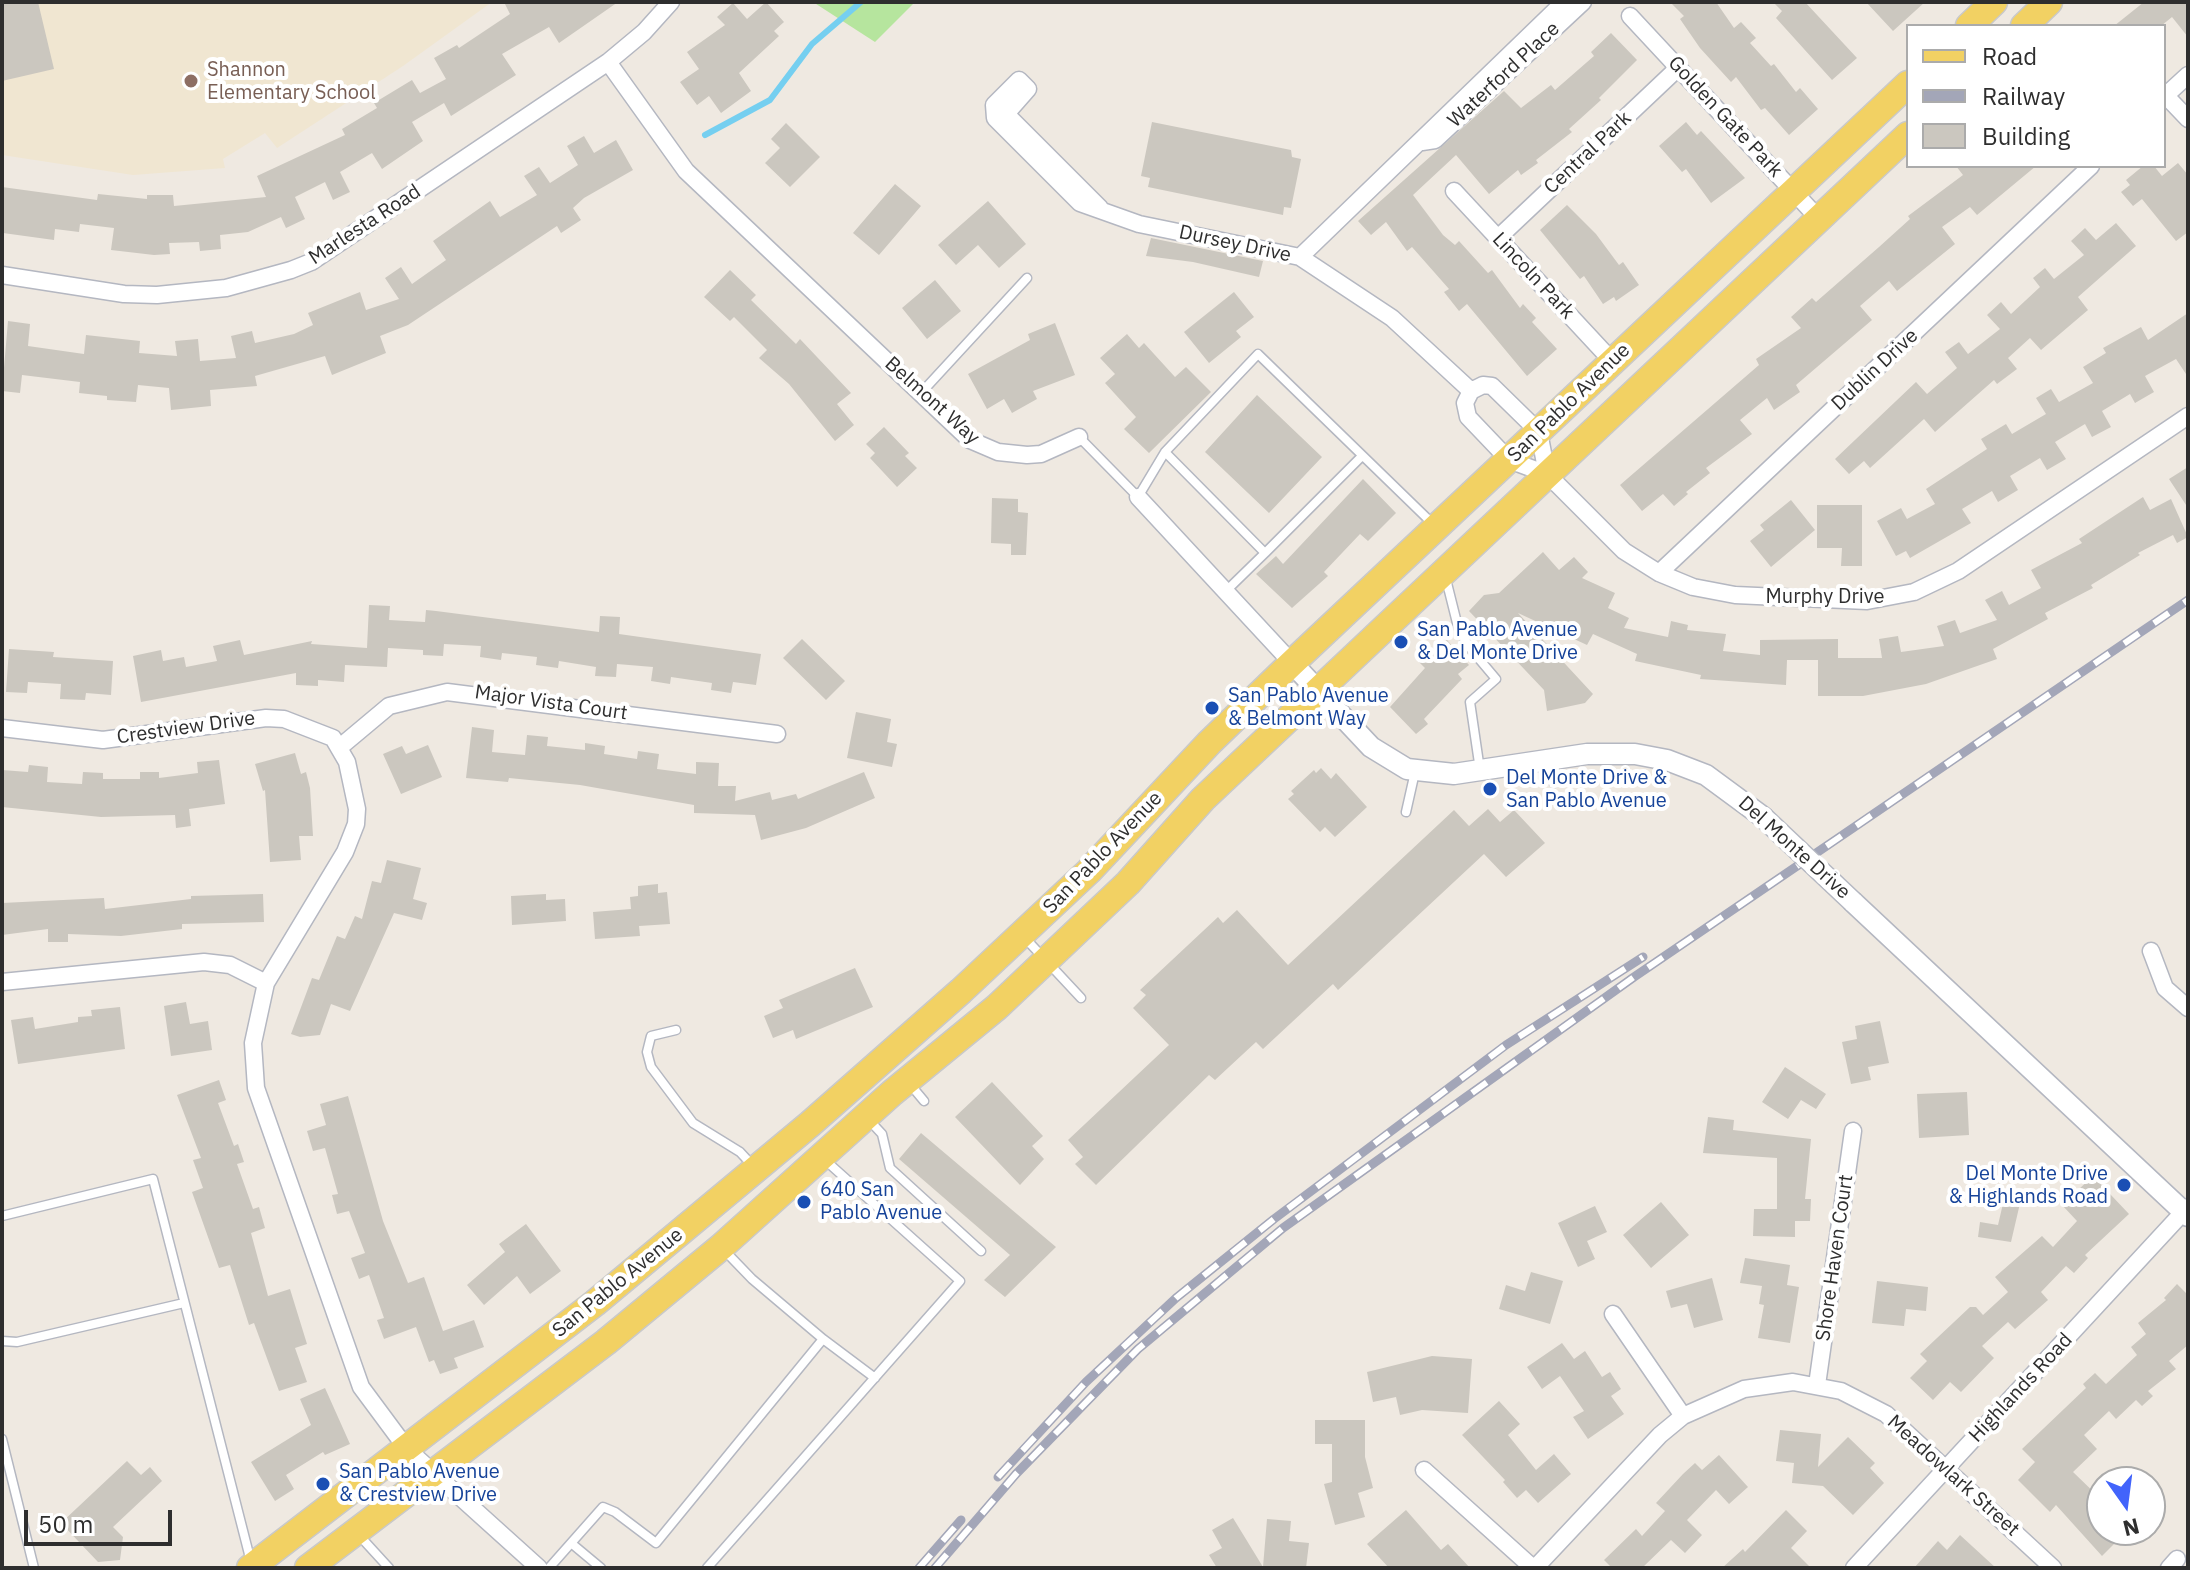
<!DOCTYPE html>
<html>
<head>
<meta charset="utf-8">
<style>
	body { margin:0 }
	#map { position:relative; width:2190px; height:1570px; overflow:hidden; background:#efe9e1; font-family:"IBM Plex Sans",sans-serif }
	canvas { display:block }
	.frame { position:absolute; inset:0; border:4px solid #2e2e2e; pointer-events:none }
	.legend { position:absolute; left:1906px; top:24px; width:260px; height:144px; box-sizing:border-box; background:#fff; border:2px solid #ababab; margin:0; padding:10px 14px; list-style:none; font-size:24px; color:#2e2e2e }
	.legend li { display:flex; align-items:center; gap:16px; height:40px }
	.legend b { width:40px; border:2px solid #ababab }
	.north { position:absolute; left:2086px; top:1466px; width:80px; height:80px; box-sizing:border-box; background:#fff; border:2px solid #ababab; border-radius:50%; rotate:166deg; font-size:22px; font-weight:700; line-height:32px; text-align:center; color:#2e2e2e }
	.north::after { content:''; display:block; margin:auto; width:28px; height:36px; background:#4264fb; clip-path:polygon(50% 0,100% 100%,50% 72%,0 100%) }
	.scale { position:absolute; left:24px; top:1510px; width:148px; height:36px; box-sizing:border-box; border:4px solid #2e2e2e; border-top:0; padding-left:10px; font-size:24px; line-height:28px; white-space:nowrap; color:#2e2e2e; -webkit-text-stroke:6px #fff; paint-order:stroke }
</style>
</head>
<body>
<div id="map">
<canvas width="2190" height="1570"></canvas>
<div class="frame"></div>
<ul class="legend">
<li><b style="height:10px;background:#f2d163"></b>Road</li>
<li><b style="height:10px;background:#a3a6b8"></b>Railway</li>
<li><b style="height:22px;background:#cbc7bf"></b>Building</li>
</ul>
<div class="north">N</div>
<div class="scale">50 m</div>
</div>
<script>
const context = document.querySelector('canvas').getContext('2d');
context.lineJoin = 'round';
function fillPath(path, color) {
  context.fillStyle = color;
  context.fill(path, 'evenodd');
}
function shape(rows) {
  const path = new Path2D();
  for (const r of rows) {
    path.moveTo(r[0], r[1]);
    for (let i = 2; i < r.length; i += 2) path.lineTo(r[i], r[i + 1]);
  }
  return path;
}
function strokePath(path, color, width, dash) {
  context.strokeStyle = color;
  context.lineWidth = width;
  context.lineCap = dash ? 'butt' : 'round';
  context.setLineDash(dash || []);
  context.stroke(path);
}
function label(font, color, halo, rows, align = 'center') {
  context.font = font + ' "IBM Plex Sans",sans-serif';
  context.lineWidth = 8;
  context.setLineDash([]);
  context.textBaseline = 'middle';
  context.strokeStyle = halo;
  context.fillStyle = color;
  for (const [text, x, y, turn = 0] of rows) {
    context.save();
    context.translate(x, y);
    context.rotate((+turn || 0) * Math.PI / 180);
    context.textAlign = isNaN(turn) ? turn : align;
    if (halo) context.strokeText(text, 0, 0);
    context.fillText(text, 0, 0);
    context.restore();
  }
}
const education = shape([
	[2,2,492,2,403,66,277,148,265,133,223,159,225,168,133,175,2,155]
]);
const green = shape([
	[813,2,915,2,875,42]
]);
const stream = shape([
	[705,135,770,100,812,44,861,2]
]);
const building = shape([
	[2,2,38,2,54,69,2,81],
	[504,2,618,2,559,43,549,27,502,54,516,75,451,116,444,103,412,122,423,141,382,169,372,153,340,172,350,192,333,200,325,182,295,197,305,219,286,228,281,217,248,232,220,235,221,249,200,251,199,242,169,243,170,254,154,255,111,250,114,228,80,224,79,232,55,229,54,240,3,233,2,187,97,200,98,194,147,199,147,195,173,195,174,206,266,197,257,176,345,135,342,129,377,108,374,103,412,80,420,93,446,79,434,58,457,45,459,48,510,14],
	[766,2,784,22,774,31,779,36,739,73,751,91,721,113,709,96,697,105,680,82,699,69,687,52,725,25,717,17,733,3,747,19],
	[1670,2,1716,2,1734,28,1741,22,1756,38,1750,43,1771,66,1774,64,1796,92,1800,88,1818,109,1789,135,1765,108,1761,110,1736,77,1731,82,1700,48,1680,19,1684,16],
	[1773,2,1805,2,1857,58,1832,80,1776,18,1782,11],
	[1866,2,1925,2,1893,31],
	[2144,2,2188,2,2188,37,2172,17,2161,26,2114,26],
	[1611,33,1637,60,1599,98,1601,100,1569,129,1572,132,1536,160,1538,163,1521,175,1518,170,1489,194,1456,155,1413,195,1443,235,1455,245,1459,241,1488,273,1492,270,1520,308,1523,304,1536,318,1532,322,1557,349,1527,376,1467,304,1459,311,1444,292,1449,289,1412,247,1407,251,1386,222,1371,235,1358,221,1504,91,1521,108,1551,85,1555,90,1594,56,1591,52],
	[1152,122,1291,150,1292,157,1301,159,1291,208,1284,207,1283,215,1148,187,1150,178,1141,176],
	[1686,122,1697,135,1701,131,1745,178,1711,203,1686,169,1682,172,1659,146],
	[786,123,820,157,790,187,765,163,780,148,771,139],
	[584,136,594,153,616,140,633,170,584,198,573,208,581,220,561,233,557,226,408,325,380,336,386,353,332,375,325,356,255,376,257,386,210,390,211,406,171,410,169,388,138,385,136,402,107,400,107,396,79,393,80,382,22,375,20,393,2,391,8,321,30,324,28,346,84,354,86,335,140,341,139,353,177,356,175,341,198,339,200,361,236,358,231,336,252,331,255,343,294,334,313,325,308,313,360,292,366,310,399,299,385,278,401,267,412,284,446,260,433,241,490,201,500,217,537,195,524,176,539,167,550,183,578,165,567,146],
	[2178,163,2188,175,2188,232,2176,241,2142,199,2133,206,2121,192,2130,185,2126,180,2143,166,2154,166,2162,176],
	[1956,166,2036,166,1977,215,1970,207,1942,227,1955,244,1897,291,1889,281,1860,306,1872,320,1796,385,1800,392,1774,410,1767,398,1740,420,1752,434,1706,468,1710,473,1686,492,1688,494,1674,506,1663,494,1642,511,1620,485,1759,365,1756,359,1801,328,1791,317,1812,298,1816,302,1879,247,1910,219,1908,216,1963,175],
	[895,184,921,206,879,255,853,233],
	[988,201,1026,244,999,268,978,245,956,265,938,245],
	[1567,205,1596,234,1619,265,1623,262,1639,285,1616,301,1614,297,1603,304,1584,276,1580,279,1540,230],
	[2116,223,2136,246,2078,297,2088,310,2041,350,2030,338,2008,358,2017,369,1997,384,1994,380,1935,432,1924,419,1870,468,1864,461,1849,474,1835,459,1916,382,1927,394,1957,368,1945,352,1959,342,1968,354,2000,329,1987,315,2001,302,2011,314,2040,287,2033,278,2045,268,2054,279,2084,255,2071,241,2085,228,2096,240],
	[1151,238,1263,261,1259,277,1193,262,1146,256],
	[730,270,756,295,751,300,796,344,800,339,851,393,837,404,854,425,835,441,789,384,759,358,767,350,734,317,730,321,704,297],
	[935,280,961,311,927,339,902,308],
	[1234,292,1254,317,1236,331,1241,337,1209,363,1184,332],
	[2188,313,2188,377,2176,359,2145,376,2154,392,2135,403,2130,394,2102,411,2111,427,2092,437,2085,424,2055,442,2066,459,2047,470,2040,458,2010,476,2018,490,1998,502,1992,491,1962,509,1971,523,1910,558,1906,551,1896,556,1877,521,1901,508,1907,519,1935,504,1926,489,1987,449,1981,439,2006,424,2012,434,2046,414,2036,398,2051,389,2059,402,2093,383,2083,367,2106,353,2103,348,2141,327,2148,340],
	[1055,323,1075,375,1033,391,1037,399,1012,413,1004,399,987,409,968,374,1030,340,1028,334],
	[1127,334,1139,348,1144,343,1175,377,1186,367,1211,392,1149,453,1124,429,1136,417,1105,383,1115,374,1100,358],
	[1257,395,1322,457,1269,513,1205,452],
	[884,427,909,453,905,456,917,468,897,487,870,458,875,453,866,444],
	[2188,467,2188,508,2169,479],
	[1363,479,1396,513,1368,541,1360,534,1324,572,1328,576,1292,608,1256,574,1276,556,1283,564],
	[2143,497,2150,510,2171,499,2188,537,2177,543,2173,535,2138,553,2140,555,2091,585,2093,588,2045,613,2048,619,1993,649,1997,659,1926,684,1863,696,1818,696,1818,660,1787,660,1786,685,1700,679,1701,675,1635,661,1637,654,1593,634,1587,645,1518,613,1593,694,1585,703,1547,711,1544,690,1469,611,1484,595,1499,593,1543,552,1559,570,1574,557,1588,572,1582,578,1615,593,1608,608,1629,618,1624,628,1668,637,1671,621,1688,625,1687,630,1726,634,1723,651,1760,655,1760,640,1838,639,1838,658,1882,658,1879,639,1898,636,1901,652,1944,646,1937,626,1955,620,1960,633,1997,620,1985,600,2002,591,2009,605,2041,588,2031,570,2082,543,2079,539],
	[992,498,1018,499,1018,512,1028,513,1026,555,1011,555,1011,544,991,543],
	[1791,500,1815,530,1771,567,1750,541,1764,530,1760,525],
	[1817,505,1862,505,1862,566,1841,566,1842,548,1817,548],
	[369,605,390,606,389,620,425,622,426,610,436,611,599,632,600,616,620,617,619,634,761,654,756,685,733,682,731,693,711,690,712,683,671,677,670,684,651,681,653,667,617,664,616,677,595,676,596,667,559,661,558,668,536,665,537,657,502,653,501,660,480,657,481,646,444,644,443,656,423,655,423,650,388,648,387,667,345,665,344,682,318,680,318,686,296,685,296,673,141,702,133,656,161,650,163,661,184,657,186,667,217,661,213,646,240,640,244,655,312,641,311,644,367,648],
	[802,639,845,681,826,700,783,658],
	[1447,640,1469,665,1458,674,1462,679,1424,719,1428,724,1416,734,1390,707,1425,668,1419,662],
	[9,649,54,652,53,657,113,661,111,695,86,693,85,700,60,699,61,684,28,682,27,693,6,692],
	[856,712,891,719,887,742,897,744,892,767,847,758],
	[472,727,494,730,492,752,525,755,527,735,548,737,547,746,585,750,585,743,605,746,604,754,637,759,638,751,659,754,657,769,696,774,696,762,719,763,718,786,736,786,735,801,770,792,772,800,796,794,798,799,864,772,875,798,806,828,761,840,755,815,694,813,694,805,580,785,509,778,508,782,466,778],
	[428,745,442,777,401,794,383,754,402,746,406,754],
	[295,753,301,774,306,772,310,788,313,836,299,836,301,860,270,862,265,790,263,791,255,764],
	[219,760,225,804,189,809,191,826,176,828,175,815,101,817,2,807,2,770,28,772,29,765,48,767,47,782,82,784,83,772,103,773,103,779,140,779,140,772,159,772,159,778,198,773,197,762],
	[1321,768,1331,779,1336,773,1367,807,1335,837,1325,827,1320,832,1288,799,1294,794,1291,791,1314,770,1316,773],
	[1488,809,1500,822,1514,810,1545,843,1506,877,1484,854,1338,990,1333,984,1263,1049,1256,1042,1215,1080,1209,1075,1096,1185,1075,1164,1083,1157,1068,1140,1169,1045,1133,1008,1146,995,1140,990,1218,917,1223,923,1237,910,1288,965,1454,810,1469,826],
	[387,860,421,868,413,899,427,903,422,920,394,913,350,1011,331,1004,320,1035,300,1037,291,1034,312,978,319,980,337,936,345,939,355,916,362,919,372,881,381,883],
	[658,884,658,893,667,892,670,924,639,926,640,936,595,939,593,912,631,909,630,897,638,896,638,886],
	[263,894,264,922,182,924,182,929,121,936,68,934,68,942,48,942,48,929,2,935,2,903,104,898,105,909,191,899,191,896],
	[546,894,546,900,565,899,566,921,512,925,511,896],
	[855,968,873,1007,796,1039,793,1030,773,1038,764,1016,783,1008,779,1000],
	[186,1002,190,1024,208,1021,212,1050,171,1056,164,1006],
	[120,1007,125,1049,18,1064,11,1020,33,1017,35,1029,78,1022,78,1017,92,1016,91,1010],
	[1880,1021,1889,1063,1868,1067,1871,1080,1851,1084,1842,1042,1857,1039,1855,1026],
	[1785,1067,1826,1094,1816,1109,1801,1100,1788,1119,1762,1102],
	[219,1080,226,1100,218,1103,234,1146,238,1144,244,1162,237,1164,253,1209,259,1207,265,1228,251,1233,268,1296,290,1289,307,1344,295,1348,307,1382,279,1391,254,1323,249,1325,230,1265,219,1268,192,1192,203,1188,193,1160,201,1158,177,1095],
	[992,1082,1043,1136,1032,1146,1044,1159,1020,1185,955,1117],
	[1967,1092,1969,1135,1919,1138,1917,1094],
	[348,1096,383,1221,408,1283,424,1277,443,1331,474,1320,484,1347,454,1358,458,1368,440,1374,434,1360,429,1362,416,1327,384,1339,377,1320,384,1318,369,1275,359,1279,351,1258,365,1253,349,1211,337,1214,332,1195,338,1194,325,1148,313,1151,307,1131,326,1125,320,1104],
	[1708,1117,1734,1120,1733,1130,1811,1139,1805,1199,1811,1199,1810,1221,1795,1221,1795,1237,1753,1236,1754,1209,1777,1209,1777,1158,1703,1153],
	[921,1133,1056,1247,1005,1297,984,1280,1010,1255,899,1159],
	[2093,1176,2129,1214,2085,1255,2088,1258,2074,1273,2066,1266,2041,1292,2048,1300,2015,1329,2008,1322,1982,1346,1994,1358,1961,1392,1950,1382,1933,1400,1910,1378,1927,1361,1920,1354,1970,1307,1976,1307,1983,1315,2008,1292,1995,1277,2042,1236,2053,1247,2077,1221,2062,1205],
	[2005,1195,2021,1199,2011,1242,1978,1237,1980,1222,1998,1225],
	[1661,1202,1689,1235,1651,1268,1623,1235],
	[1595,1206,1607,1232,1587,1241,1595,1259,1578,1267,1558,1223],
	[526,1224,561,1271,530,1294,517,1276,484,1305,467,1285,505,1252,499,1244],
	[1745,1258,1790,1265,1787,1285,1799,1287,1790,1343,1758,1338,1764,1305,1759,1304,1762,1286,1740,1283],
	[1531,1272,1563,1281,1550,1324,1499,1309,1506,1285,1525,1291],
	[1712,1278,1723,1320,1694,1328,1687,1304,1671,1308,1666,1291],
	[1877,1281,1928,1287,1926,1311,1906,1309,1904,1326,1872,1323],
	[2177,1284,2188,1295,2188,1345,2169,1361,2176,1369,2148,1391,2153,1396,2142,1406,2136,1400,2116,1419,2109,1411,2084,1435,2097,1449,2073,1472,2102,1500,2102,1530,2128,1530,2102,1556,2056,1505,2050,1512,2018,1480,2035,1462,2022,1449,2086,1388,2083,1384,2095,1373,2106,1384,2137,1355,2131,1347,2146,1334,2138,1323,2166,1300,2164,1298],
	[1562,1343,1574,1359,1585,1351,1602,1377,1610,1372,1621,1389,1611,1396,1624,1414,1588,1439,1573,1417,1584,1411,1560,1376,1542,1389,1527,1367],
	[1432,1356,1472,1359,1468,1413,1422,1410,1400,1415,1396,1397,1373,1402,1367,1372],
	[325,1388,350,1444,325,1455,323,1452,286,1475,294,1489,275,1501,251,1462,311,1425,300,1399],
	[1499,1401,1520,1424,1508,1435,1536,1470,1554,1454,1571,1474,1538,1503,1526,1490,1517,1498,1503,1482,1505,1480,1462,1435],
	[1315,1420,1365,1420,1365,1457,1373,1488,1358,1493,1365,1517,1335,1525,1324,1484,1332,1482,1332,1444,1315,1444],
	[1780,1430,1821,1434,1818,1467,1848,1437,1875,1463,1870,1468,1884,1483,1853,1515,1823,1486,1792,1483,1794,1463,1776,1461],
	[1719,1455,1748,1487,1729,1504,1716,1490,1687,1520,1702,1535,1685,1553,1671,1540,1642,1568,1612,1568,1604,1560,1636,1529,1642,1536,1665,1511,1656,1503,1683,1474,1695,1463,1702,1470],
	[127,1461,141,1475,150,1467,162,1481,113,1527,123,1537,120,1560,98,1562,61,1523],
	[1406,1510,1441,1550,1448,1544,1470,1568,1389,1568,1367,1544],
	[1786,1510,1807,1531,1791,1548,1811,1568,1722,1568,1743,1549,1745,1552],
	[1233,1518,1263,1567,1267,1519,1291,1521,1289,1541,1309,1543,1306,1568,1217,1568,1209,1555,1222,1548,1212,1530],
	[1960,1535,1996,1568,1914,1568,1938,1541,1947,1550]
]);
const service = shape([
	[921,393,1027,278],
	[1079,437,1138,497,1165,452,1258,354,1433,524],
	[1165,452,1265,553,1362,456],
	[1446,579,1458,627,1469,647,1496,679,1470,702,1480,770],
	[1227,590,1265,553],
	[1551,760,1554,783],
	[1406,812,1415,772],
	[1025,938,1081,998],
	[676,1030,651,1036,647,1052,651,1067,693,1123,740,1152,753,1166],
	[909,1083,924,1101],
	[869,1120,882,1134,890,1168,981,1251],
	[2,1216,153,1179,251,1562],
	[823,1339,875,1378],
	[2,1341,17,1342,184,1303],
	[2,1439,34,1568],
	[357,1533,389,1568],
	[571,1543,601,1568],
	[549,1568,603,1507,615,1512,656,1543,823,1339,752,1279,724,1250],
	[707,1568,960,1281,825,1160]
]);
const minor = shape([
	[1630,16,1819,219],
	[608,62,686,171,970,440,998,452,1027,455,1041,454,1079,437],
	[2166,96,2188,119],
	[2164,97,2188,75],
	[1422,142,1435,140,1583,2],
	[1454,191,1613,362],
	[1100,208,1006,114,1028,89,1019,80,994,105,995,118,1080,203,1139,224,1300,257,1392,318,1471,391],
	[1498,238,1679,67],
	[1300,257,1564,2],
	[2,275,124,294,157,295,226,288,291,270,311,262,608,62,644,32,671,2],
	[1547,474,1539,432,1492,386,1483,385,1471,391,1465,403,1468,417,1509,460,1547,474,1624,551,1659,573,1693,587,1735,595,1867,601,1914,592,1958,571,2188,416],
	[1138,497,1292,663],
	[1659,573,2091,166],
	[2,728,103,740,266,718,284,719,333,738,347,762,357,809,356,824,345,852,266,983,230,965,204,962,2,982],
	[340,747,389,706,447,692,777,734],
	[2151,951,2165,988,2188,1008],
	[266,983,253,1043,256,1088,361,1387,407,1449,539,1568],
	[1613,1314,1683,1416],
	[1817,1385,1853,1131],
	[1424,1470,1533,1568],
	[1535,1568,1660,1435,1683,1416,1744,1389,1793,1382,1841,1391,1886,1414,2053,1568],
	[1854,1568,2188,1207],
	[2169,1568,2177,1559]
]);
const tertiary = shape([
	[1292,663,1371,747,1407,769,1454,774,1587,754,1635,754,1667,760,1706,775,1763,817],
	[1853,902,2188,1216]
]);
const primary = shape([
	[1969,26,1994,2],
	[2024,26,2049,2],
	[250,1568,595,1303,810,1124,961,991,1089,871,1209,743,1292,663,1908,84],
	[308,1568,606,1342,721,1247,892,1093,997,1007,1128,883,1203,799,1908,135]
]);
const rail = shape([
	[998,1477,1086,1382,1176,1298,1274,1219,1506,1045,1643,957],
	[919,1568,961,1520],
	[935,1568,1016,1474,1138,1349,1283,1228,1634,977,2188,600]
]);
const tertiaryBridge = shape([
	[1763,817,1853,902]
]);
const markers = [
	[191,81,8,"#8d6e63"],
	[1401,642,8,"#1a4fb4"],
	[1212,708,8,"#1a4fb4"],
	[1490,789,8,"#1a4fb4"],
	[2124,1185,8,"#1a4fb4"],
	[804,1202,8,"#1a4fb4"],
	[323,1484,8,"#1a4fb4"]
];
const educationNames = [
	["Shannon",207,70],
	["Elementary School",207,93]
];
const streetNames = [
	["Waterford Place",1504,75,-43],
	["Golden Gate Park",1725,117,47],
	["Central Park",1588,153,-43],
	["Marlesta Road",365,225,-33],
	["Dursey Drive",1235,244,12],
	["Lincoln Park",1533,276,47],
	["Dublin Drive",1875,370,-43],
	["Belmont Way",932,401,42],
	["San Pablo Avenue",1569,403,-44],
	["Murphy Drive",1825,597],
	["Major Vista Court",551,703,8],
	["Crestview Drive",186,728,-8],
	["Del Monte Drive",1794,848,42],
	["San Pablo Avenue",1103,853,-46],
	["Shore Haven Court",1835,1258,-82],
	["San Pablo Avenue",618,1283,-39],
	["Highlands Road",2021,1388,-47],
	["Meadowlark Street",1953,1476,42]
];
const transitNames = [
	["San Pablo Avenue",1417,630],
	["& Del Monte Drive",1417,653],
	["San Pablo Avenue",1228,696],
	["& Belmont Way",1228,719],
	["Del Monte Drive &",1506,778],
	["San Pablo Avenue",1506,801],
	["Del Monte Drive",2108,1174,"right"],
	["& Highlands Road",2108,1197,"right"],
	["640 San",820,1190],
	["Pablo Avenue",820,1213],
	["San Pablo Avenue",339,1472],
	["& Crestview Drive",339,1495]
];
fillPath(education, '#f0e6d1');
fillPath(green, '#b6e59e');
strokePath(stream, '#75cff0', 6);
fillPath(building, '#cbc7bf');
strokePath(service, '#b4b7c1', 11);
strokePath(minor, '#b4b7c1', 19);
strokePath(tertiary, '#b4b7c1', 23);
strokePath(primary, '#c9c9c9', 29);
strokePath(service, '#fff', 8);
strokePath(minor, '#fff', 16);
strokePath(tertiary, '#fff', 20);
strokePath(primary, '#f2d163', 26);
strokePath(rail, '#a3a6b8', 9);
strokePath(rail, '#fff', 6, [18]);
strokePath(tertiaryBridge, '#b4b7c1', 23, []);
strokePath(tertiaryBridge, '#fff', 20);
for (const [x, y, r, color] of markers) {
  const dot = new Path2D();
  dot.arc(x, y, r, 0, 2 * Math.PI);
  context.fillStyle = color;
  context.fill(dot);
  strokePath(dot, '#fff', 3);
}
label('20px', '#785e54', '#fff', educationNames, 'left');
label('20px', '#2e2e2e', '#fff', streetNames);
label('20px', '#164399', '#fff', transitNames, 'left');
</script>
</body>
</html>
